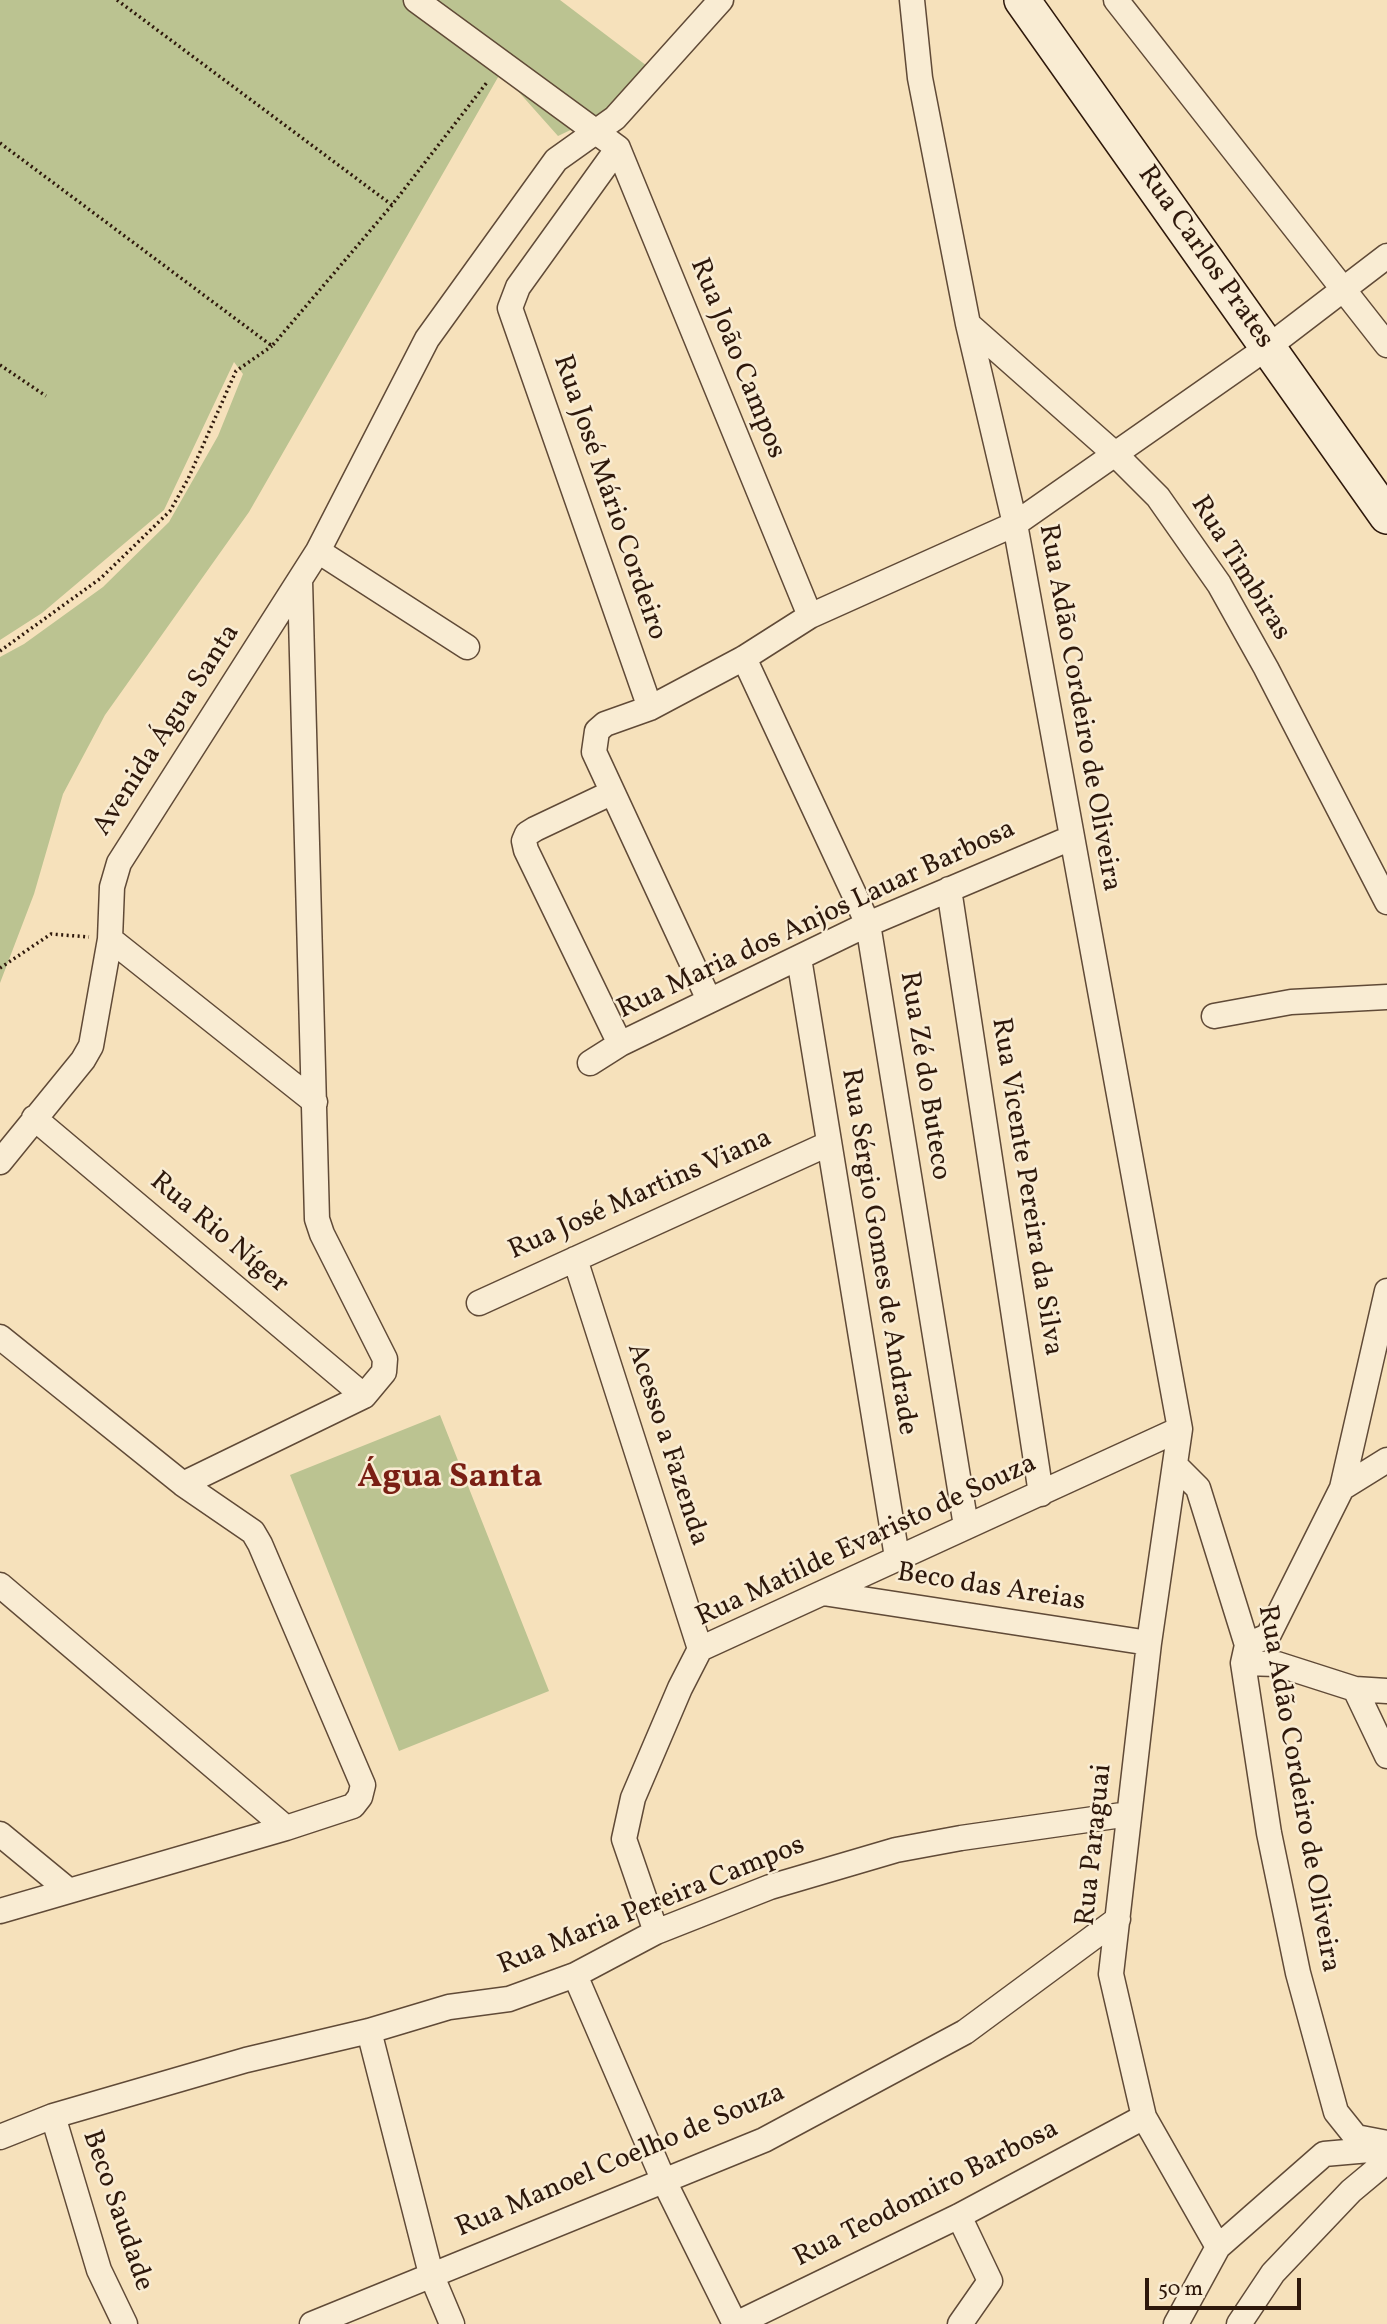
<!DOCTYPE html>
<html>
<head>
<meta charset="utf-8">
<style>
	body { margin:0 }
	#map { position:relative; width:1387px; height:2324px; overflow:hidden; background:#f6e1bb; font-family:Vollkorn,serif }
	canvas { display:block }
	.scale { position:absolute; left:1145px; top:2278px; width:156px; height:32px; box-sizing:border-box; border:4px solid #2e180b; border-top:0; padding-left:9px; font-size:21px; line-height:24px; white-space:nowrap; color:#2e180b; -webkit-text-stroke:5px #f9ecd3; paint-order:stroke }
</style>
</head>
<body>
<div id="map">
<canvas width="1387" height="2324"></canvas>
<div class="scale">50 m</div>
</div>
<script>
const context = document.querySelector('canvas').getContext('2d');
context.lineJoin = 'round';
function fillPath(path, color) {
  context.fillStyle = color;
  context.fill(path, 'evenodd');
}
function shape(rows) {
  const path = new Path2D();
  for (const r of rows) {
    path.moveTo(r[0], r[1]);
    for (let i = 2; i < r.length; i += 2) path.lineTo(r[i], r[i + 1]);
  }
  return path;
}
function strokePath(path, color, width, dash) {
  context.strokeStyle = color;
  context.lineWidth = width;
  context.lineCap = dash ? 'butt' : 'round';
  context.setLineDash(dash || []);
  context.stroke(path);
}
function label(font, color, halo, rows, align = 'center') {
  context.font = font + ' Vollkorn,serif';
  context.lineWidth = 5;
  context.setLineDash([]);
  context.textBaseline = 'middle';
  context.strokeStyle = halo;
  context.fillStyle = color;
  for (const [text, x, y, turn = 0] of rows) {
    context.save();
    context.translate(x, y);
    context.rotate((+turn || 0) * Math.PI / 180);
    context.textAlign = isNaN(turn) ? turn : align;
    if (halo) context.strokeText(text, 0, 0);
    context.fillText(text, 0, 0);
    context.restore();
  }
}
const green = shape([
	[0,0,560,0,651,69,608,112,558,136,501,72,249,512,105,715,63,794,34,894,0,983,0,657,24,644,103,587,169,522,218,436,243,374,234,362,164,510,42,613,0,640],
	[440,1415,549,1691,399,1751,290,1475]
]);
const path = shape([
	[117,0,392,205],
	[0,143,272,346,392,205,488,81],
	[0,365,46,396],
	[0,651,101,578,170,511,188,479,236,371,272,346],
	[0,968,51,934,89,937]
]);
const street = shape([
	[416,0,618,148,810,616],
	[912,0,920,78,968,324,1015,524,1180,1429,1149,1643,1111,1974,1144,2117,1218,2247],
	[1116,0,1387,345],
	[618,148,518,287,510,308,650,708],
	[968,324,1115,454,1158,497,1219,584,1266,668,1387,902],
	[318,551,467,647],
	[744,658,868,924,966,1526],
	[611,793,535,829,527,834,524,841,526,850,620,1044],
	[949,889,1041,1494],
	[110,939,315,1102],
	[799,958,897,1557],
	[709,1000,594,752,597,731,605,724,650,708,744,658,810,616,1015,524,1268,347,1387,256],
	[1214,1016,1291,1002,1387,997],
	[590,1063,620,1044,868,924,1071,838],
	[34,1118,364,1396],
	[0,1162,83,1060,91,1046,110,939,112,887,119,863,318,551,427,339,556,160,615,118,721,0],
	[575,1259,700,1649],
	[479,1303,828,1144],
	[0,1337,183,1484,253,1532,260,1544,363,1785,360,1797,353,1806,286,1828,0,1911],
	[1175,1465,1198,1488,1247,1645,1243,1663,1269,1833,1298,1973,1336,2112,1356,2137,1387,2143],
	[183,1484,364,1396,384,1372,385,1359,322,1234,317,1219,300,580],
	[1342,1488,1387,1460],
	[0,1585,286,1828],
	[823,1593,1149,1643],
	[1247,1645,1268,1636,1342,1488,1387,1291],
	[1243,1663,1277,1664,1355,1689,1387,1691],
	[1355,1689,1387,1756],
	[0,1834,68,1890],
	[656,1932,624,1839,633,1798,680,1688,700,1649,1180,1429],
	[575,1975,663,2179,735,2324],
	[369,2031,431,2274,452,2324],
	[53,2116,99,2270,125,2324],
	[0,2137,53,2116,246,2060,369,2031,449,2007,509,1999,575,1975,656,1932,770,1887,896,1850,961,1838,1129,1814],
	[959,2216,990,2281,960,2324],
	[312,2324,764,2140,965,2032,1118,1919],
	[736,2324,959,2216,1144,2117],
	[1176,2324,1218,2247,1324,2154,1381,2149],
	[1239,2324,1273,2273,1351,2191,1387,2161]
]);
const secondary = shape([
	[1022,0,1387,516]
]);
const streetNames = [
	["Rua Carlos Prates",1204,258,55],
	["Rua João Campos",736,359,68],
	["Rua José Mário Cordeiro",608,498,71],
	["Rua Timbiras",1239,569,58],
	["Rua Adão Cordeiro de Oliveira",1078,708,80],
	["Avenida Água Santa",168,731,-57],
	["Rua Maria dos Anjos Lauar Barbosa",817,921,-25],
	["Rua Zé do Buteco",923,1076,81],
	["Rua Vicente Pereira da Silva",1025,1187,81],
	["Rua José Martins Viana",641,1196,-24],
	["Rua Rio Níger",218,1234,40],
	["Rua Sérgio Gomes de Andrade",877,1252,81],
	["Acesso a Fazenda",666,1445,72],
	["Rua Matilde Evaristo de Souza",867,1542,-25],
	["Beco das Areias",991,1589,9],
	["Rua Adão Cordeiro de Oliveira",1297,1789,80],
	["Rua Paraguai",1096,1845,-84],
	["Rua Maria Pereira Campos",652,1907,-22],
	["Rua Manoel Coelho de Souza",621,2162,-23],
	["Rua Teodomiro Barbosa",927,2195,-27],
	["Beco Saudade",116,2211,71]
];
const districtNames = [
	["Água Santa",450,1480]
];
fillPath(green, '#bbc391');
strokePath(street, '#604a37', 27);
strokePath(secondary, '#2e180b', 38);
strokePath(path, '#2e180b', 3.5, [2, 3.5]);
strokePath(street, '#f9ecd3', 24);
strokePath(secondary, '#f9ecd3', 35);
label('28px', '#2e180b', '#f9ecd3', streetNames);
label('bold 35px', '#7a1f14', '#f9ecd3', districtNames);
</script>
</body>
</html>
